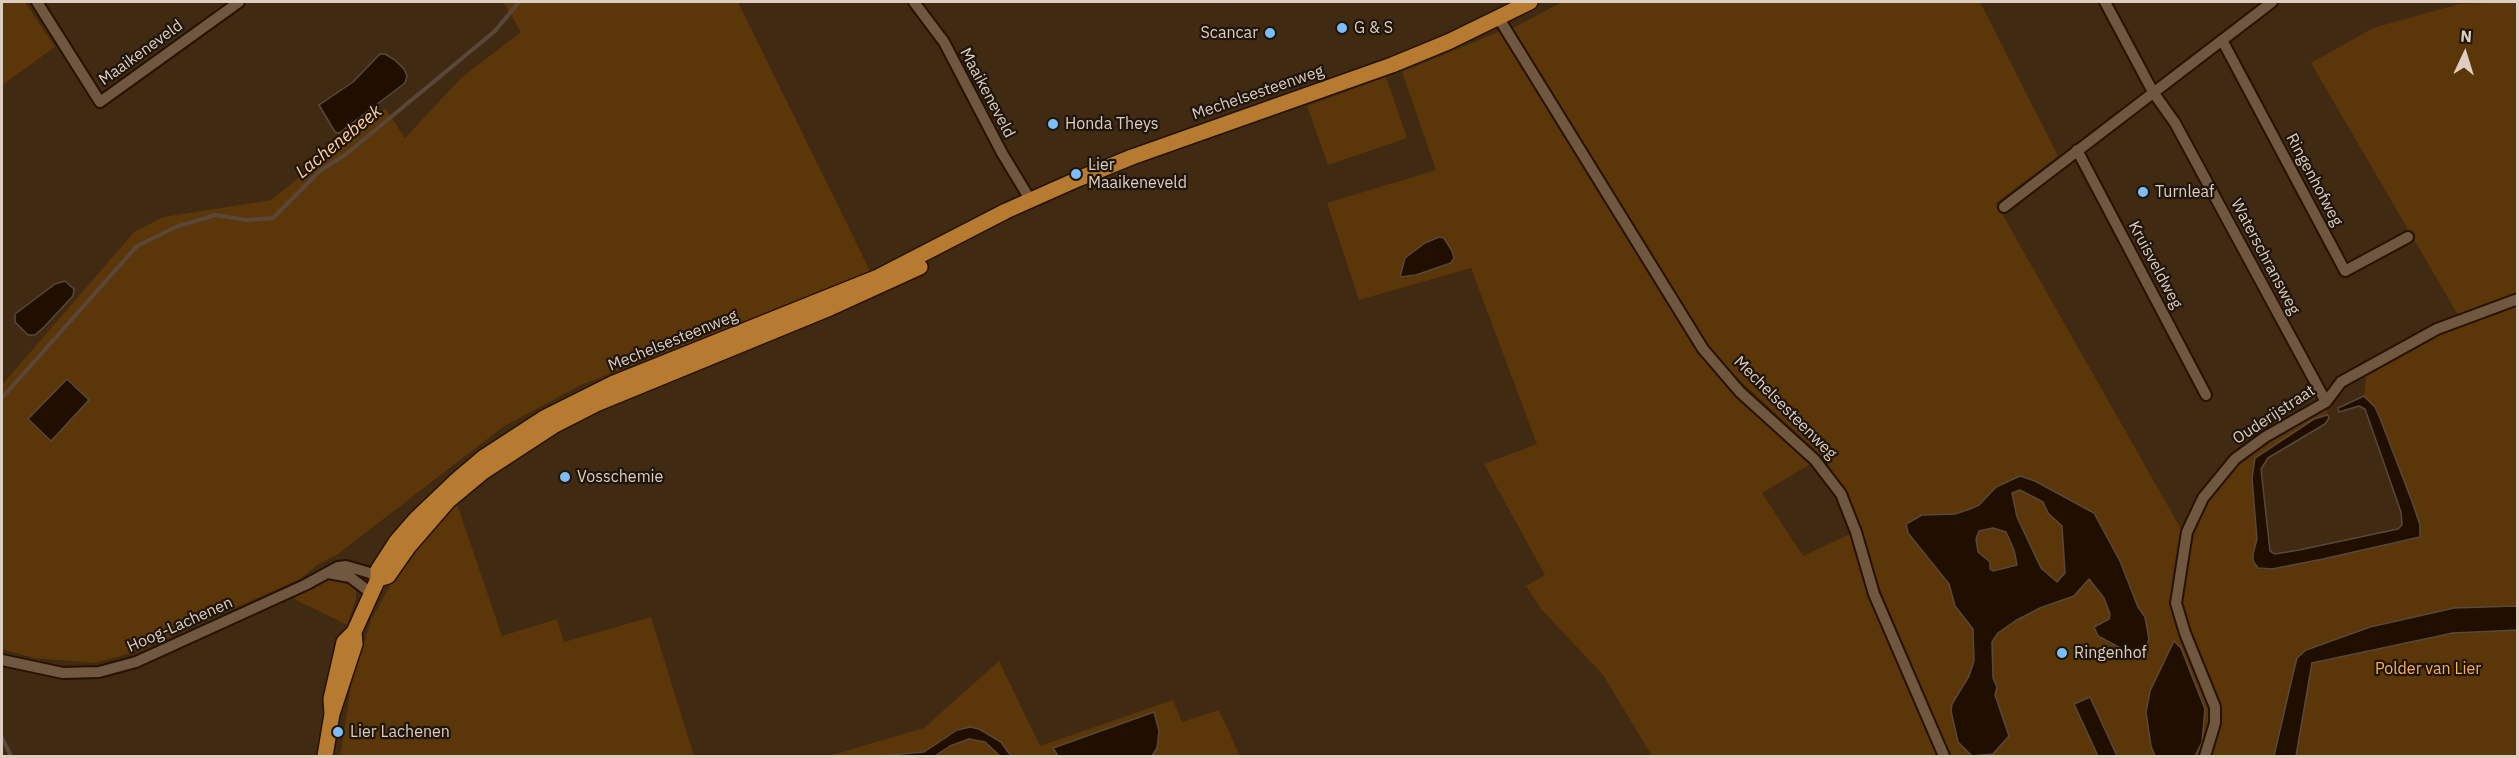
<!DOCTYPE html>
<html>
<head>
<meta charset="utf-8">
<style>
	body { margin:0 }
	#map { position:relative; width:2519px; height:758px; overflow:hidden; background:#402a12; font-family:"IBM Plex Sans",sans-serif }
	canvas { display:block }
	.frame { position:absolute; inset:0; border:3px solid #ddcec1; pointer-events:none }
	.north { position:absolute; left:2435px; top:24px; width:60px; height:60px; -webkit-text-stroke:4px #1f150b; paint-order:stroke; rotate:4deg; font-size:16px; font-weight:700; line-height:24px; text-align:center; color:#ddcec1 }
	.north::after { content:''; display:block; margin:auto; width:21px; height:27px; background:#ddcec1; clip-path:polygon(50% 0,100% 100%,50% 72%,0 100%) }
</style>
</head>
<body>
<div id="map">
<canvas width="2519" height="758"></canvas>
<div class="frame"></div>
<div class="north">N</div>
</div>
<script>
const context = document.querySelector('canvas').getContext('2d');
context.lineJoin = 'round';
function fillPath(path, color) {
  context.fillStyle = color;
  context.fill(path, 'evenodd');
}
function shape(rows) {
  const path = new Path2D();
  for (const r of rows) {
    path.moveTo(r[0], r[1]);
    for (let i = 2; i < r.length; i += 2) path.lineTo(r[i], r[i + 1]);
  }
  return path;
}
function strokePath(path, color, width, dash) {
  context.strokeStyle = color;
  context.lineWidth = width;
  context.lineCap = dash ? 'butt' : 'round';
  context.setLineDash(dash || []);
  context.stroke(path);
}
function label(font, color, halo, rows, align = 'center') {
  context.font = font + ' "IBM Plex Sans",sans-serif';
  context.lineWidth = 4.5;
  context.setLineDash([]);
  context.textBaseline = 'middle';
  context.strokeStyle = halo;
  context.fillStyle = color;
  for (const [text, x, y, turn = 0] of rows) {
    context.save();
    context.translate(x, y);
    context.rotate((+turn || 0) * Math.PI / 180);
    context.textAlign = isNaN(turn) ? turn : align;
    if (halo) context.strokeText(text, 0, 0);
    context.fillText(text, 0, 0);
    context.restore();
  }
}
const green = shape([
	[2,2,25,2,55,47,2,85],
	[503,2,738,2,871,273,581,385,503,427,338,554,317,565,300,579,139,651,94,663,34,658,2,649,2,385,134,232,163,217,271,200,385,108,405,138,461,78,521,32],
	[1562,2,1980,2,2058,156,1996,203,2181,529,2198,495,2231,454,2261,432,2322,398,2328,415,2314,419,2255,458,2252,478,2257,539,2253,561,2263,570,2416,539,2420,525,2413,504,2380,418,2375,407,2364,396,2368,362,2434,324,2458,315,2311,63,2373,28,2459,4,2517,2,2517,756,1950,756,1880,589,1849,497,1822,456,1722,364,1688,318,1511,29],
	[1503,30,1699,352,1812,463,1762,493,1803,556,1852,533,1940,756,1652,756,1603,675,1541,609,1526,586,1545,575,1484,464,1537,444,1471,268,1359,300,1327,203,1436,170,1402,72],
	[1386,77,1407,138,1328,165,1307,106],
	[457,504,502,636,557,619,564,642,651,617,694,756,340,756,351,686,371,620,402,564,446,513],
	[331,577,350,581,356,589,356,599,347,625,294,599,303,589],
	[999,661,1040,746,1173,700,1182,722,1219,710,1240,756,1152,756,1157,748,1053,749,1058,756,1011,756,1009,752,957,730,924,752,879,756,828,756,924,728],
	[969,739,985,742,1000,756,935,756,950,746]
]);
const water = shape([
	[380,54,385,54,395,60,404,69,407,76,405,83,339,133,335,132,319,105,353,82,380,54],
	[1439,237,1444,238,1452,251,1454,258,1451,263,1416,275,1400,277,1405,258,1425,243,1439,237],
	[65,281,74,289,73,296,44,327,35,335,28,335,15,322,15,314,55,284,65,281],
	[67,379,89,400,51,441,28,419,67,379],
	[2364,396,2375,407,2380,418,2413,504,2420,525,2420,537,2323,559,2272,569,2258,568,2253,561,2253,554,2257,539,2252,478,2255,458,2314,419,2328,415,2329,418,2325,424,2268,458,2261,469,2270,551,2275,554,2299,550,2398,529,2402,525,2401,512,2365,409,2359,406,2339,412,2338,408,2364,396],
	[2020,476,2035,481,2094,513,2120,561,2138,607,2145,617,2149,639,2143,654,2137,657,2098,636,2094,627,2109,619,2110,614,2104,598,2089,579,2074,596,2040,608,2015,621,1998,633,1992,642,1993,678,1997,687,1995,695,2009,736,1993,754,1972,756,1958,742,1951,711,1952,704,1969,676,1974,661,1973,629,1955,606,1949,584,1908,533,1906,524,1922,515,1955,514,1970,509,1979,505,1996,487,2020,476],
	[2020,490,2043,502,2048,513,2062,526,2065,573,2057,582,2041,568,2017,517,2012,493,2020,490],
	[1993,528,2006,532,2014,550,2017,565,1993,571,1990,569,1990,562,1978,552,1976,539,1979,531,1993,528],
	[2517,606,2517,630,2453,633,2312,663,2296,756,2274,756,2293,674,2297,658,2306,650,2370,627,2454,608,2517,606],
	[2174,641,2181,648,2205,709,2202,742,2195,756,2155,756,2151,746,2146,712,2150,691,2174,641],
	[2090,697,2117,756,2098,756,2074,704,2090,697],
	[1154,712,1159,731,1157,748,1152,756,1058,756,1053,748,1154,712],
	[970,727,979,729,1001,742,1011,756,1000,756,985,742,969,739,950,746,935,756,879,756,924,752,957,730,970,727]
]);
const stream = shape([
	[2,398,137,246,178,226,216,215,246,220,273,218,321,170,345,155,495,31,519,2],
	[2,738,11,756]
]);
const minor = shape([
	[37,2,100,102,239,2],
	[914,2,944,42,1002,153,1031,201],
	[2105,2,2153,92,2175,123,2326,402],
	[1496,17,1503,25,1703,349,1740,392,1815,460,1841,494,1856,532,1874,594,1944,756],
	[2222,40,2345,271,2408,237],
	[2077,150,2206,395],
	[2004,207,2272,2],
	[328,573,350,577,371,593],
	[2,660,63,673,99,672,136,662,305,585,338,567,346,566,370,573,378,579],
	[2205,756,2215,723,2215,707,2185,633,2176,603,2187,532,2203,498,2235,459,2265,437,2326,402,2341,382,2437,329,2518,299]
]);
const primary = shape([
	[378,579,388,576,409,546,448,501,483,472,555,425,596,404,830,308,920,267],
	[332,714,331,699,344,642,354,632,378,579,378,570,396,542,416,519,458,479,484,457,544,418,614,383,878,277,1006,211,1078,179,1132,157,1392,65,1448,42,1530,2],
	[325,756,332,714,355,644,354,632]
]);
const markers = [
	[1342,28,6,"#7bbef9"],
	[1270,33,6,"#7bbef9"],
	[1053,124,6,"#7bbef9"],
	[1076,174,6,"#7bbef9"],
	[2143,192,6,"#7bbef9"],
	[565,477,6,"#7bbef9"],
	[2062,653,6,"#7bbef9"],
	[338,732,6,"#7bbef9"]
];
const poiNames = [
	["G & S",1354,28],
	["Scancar",1258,33,"right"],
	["Honda Theys",1065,124],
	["Lier",1088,165],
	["Maaikeneveld",1088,183],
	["Turnleaf",2155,192],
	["Vosschemie",577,477],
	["Ringenhof",2074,653],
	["Lier Lachenen",350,732]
];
const streetNames = [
	["Maaikeneveld",141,53,-36],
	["Maaikeneveld",987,93,62],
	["Mechelsesteenweg",1258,93,-19],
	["Ringenhofweg",2314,180,62],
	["Waterschransweg",2265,257,62],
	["Kruisveldweg",2155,265,62],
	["Mechelsesteenweg",673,341,-22],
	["Mechelsesteenweg",1785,408,45],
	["Ouderijstraat",2274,415,-33],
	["Hoog-Lachenen",180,625,-24]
];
const parkNames = [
	["Polder van Lier",2428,669]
];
const waterNames = [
	["Lachenebeek",339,142,-39]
];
fillPath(green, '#5a3608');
fillPath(water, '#200f00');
strokePath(water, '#59483a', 1.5);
strokePath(stream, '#59483a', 4);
strokePath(minor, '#261200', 14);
strokePath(primary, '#261200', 18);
strokePath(minor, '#70573f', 10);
strokePath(primary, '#b67a31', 15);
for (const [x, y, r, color] of markers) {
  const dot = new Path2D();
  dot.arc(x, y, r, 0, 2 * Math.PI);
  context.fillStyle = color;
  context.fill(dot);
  strokePath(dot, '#1f150b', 2);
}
label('16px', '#ddcec1', '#1f150b', poiNames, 'left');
label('16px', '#ddcec1', '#1f150b', streetNames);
label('16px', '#fcae59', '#1f150b', parkNames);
label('italic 18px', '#ffcfa0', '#1f150b', waterNames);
</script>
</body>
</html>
